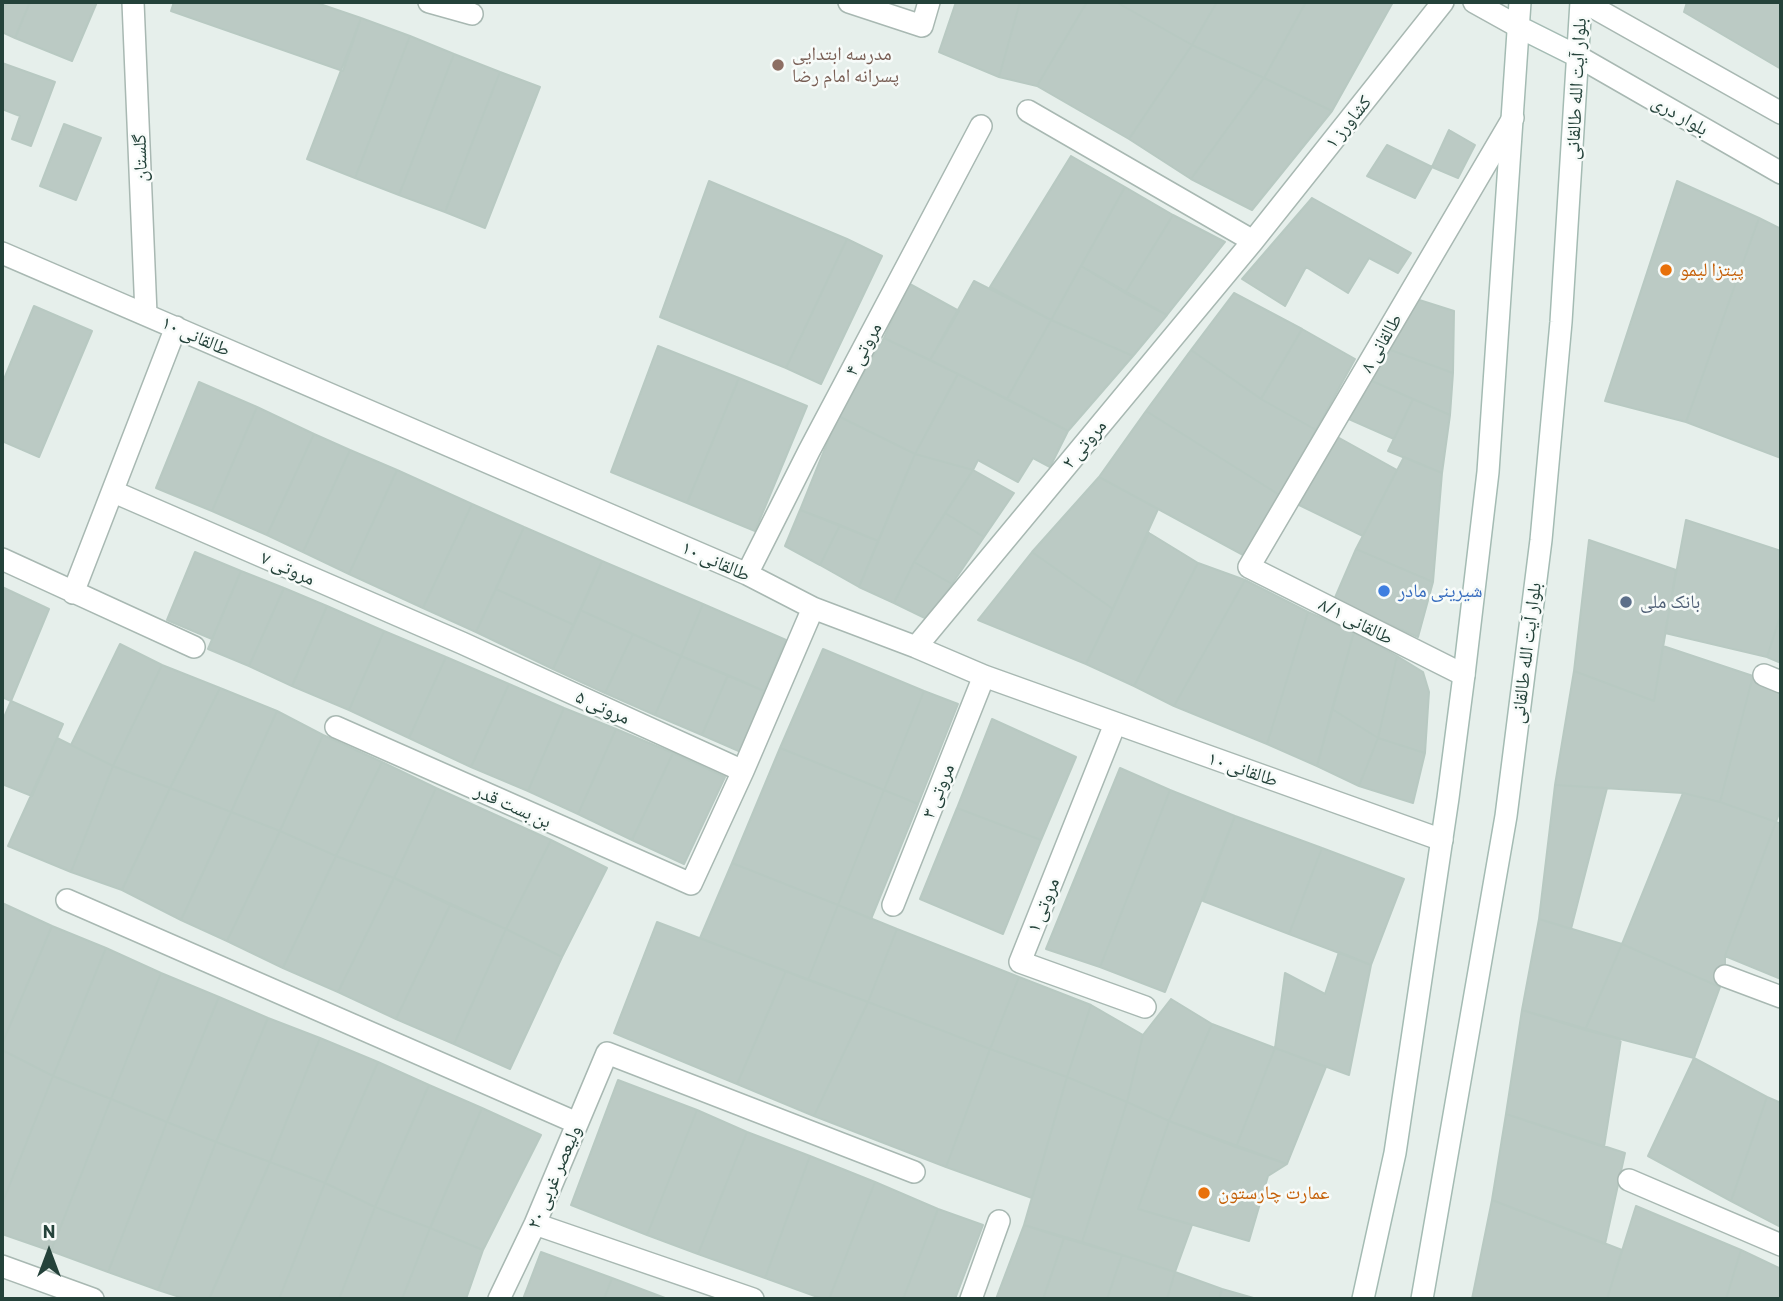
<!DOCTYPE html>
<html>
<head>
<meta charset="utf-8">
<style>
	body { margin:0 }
	#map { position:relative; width:1783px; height:1301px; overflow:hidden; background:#e6efeb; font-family:Barlow,sans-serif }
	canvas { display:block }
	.frame { position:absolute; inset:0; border:4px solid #24423a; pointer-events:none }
	.north { position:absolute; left:14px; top:1217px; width:70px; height:70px; -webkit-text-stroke:5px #f7fbf9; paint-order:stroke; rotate:0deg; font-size:19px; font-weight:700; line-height:28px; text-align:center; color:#24423a }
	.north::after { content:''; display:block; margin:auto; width:24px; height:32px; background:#24423a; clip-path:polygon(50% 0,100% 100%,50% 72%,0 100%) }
</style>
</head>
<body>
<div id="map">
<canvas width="1783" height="1301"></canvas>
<div class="frame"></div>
<div class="north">N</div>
</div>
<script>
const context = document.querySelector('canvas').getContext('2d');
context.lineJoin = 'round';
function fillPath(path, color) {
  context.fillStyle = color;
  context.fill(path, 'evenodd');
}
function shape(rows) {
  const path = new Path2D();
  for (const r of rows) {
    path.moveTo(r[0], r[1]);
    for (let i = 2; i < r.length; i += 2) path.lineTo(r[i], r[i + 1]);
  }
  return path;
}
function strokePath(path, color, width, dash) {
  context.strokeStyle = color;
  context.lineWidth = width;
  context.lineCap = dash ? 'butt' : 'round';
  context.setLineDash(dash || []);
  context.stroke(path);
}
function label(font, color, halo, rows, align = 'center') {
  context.font = font + ' Barlow,"Noto Naskh Arabic",sans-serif';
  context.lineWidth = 5;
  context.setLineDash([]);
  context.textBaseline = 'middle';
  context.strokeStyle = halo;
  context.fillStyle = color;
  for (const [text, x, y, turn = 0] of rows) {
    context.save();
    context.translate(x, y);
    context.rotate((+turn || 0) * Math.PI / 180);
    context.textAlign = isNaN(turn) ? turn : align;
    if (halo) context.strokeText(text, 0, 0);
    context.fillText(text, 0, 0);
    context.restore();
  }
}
const building = shape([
	[2,2,30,2,15,38,2,32,2,2],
	[30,2,97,2,72,61,15,38,30,2],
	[174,2,314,2,361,18,343,71,171,11,174,2],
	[956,2,1020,2,999,77,939,52,956,2],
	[1020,2,1087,2,1037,86,999,77,1020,2],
	[1087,2,1116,2,1192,45,1129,139,1037,86,1087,2],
	[1116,2,1217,2,1192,45,1116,2],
	[1217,2,1306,2,1264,78,1192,45,1217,2],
	[1306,2,1393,2,1332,111,1264,78,1306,2],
	[1687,2,1781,2,1781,69,1684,12,1687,2],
	[361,18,410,36,355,178,307,159,361,18],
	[410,36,454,54,399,195,355,178,410,36],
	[1192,45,1264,78,1191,179,1129,139,1192,45],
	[454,54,500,72,445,212,399,195,454,54],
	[2,63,55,82,31,146,12,139,20,116,2,109,2,63],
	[500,72,540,87,485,228,445,212,500,72],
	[1264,78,1332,111,1252,210,1191,179,1264,78],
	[64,124,101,138,76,200,40,186,64,124],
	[1449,130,1475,145,1458,178,1432,167,1449,130],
	[1387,145,1432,167,1415,198,1367,176,1387,145],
	[1071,156,1125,187,1051,320,990,287,1071,156],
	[709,181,847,239,786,368,660,317,709,181],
	[1677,181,1759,218,1686,422,1605,401,1677,181],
	[1125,187,1173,215,1125,293,1081,266,1125,187],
	[1312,198,1411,253,1398,273,1369,258,1348,293,1306,267,1285,306,1242,279,1312,198],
	[1173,215,1225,242,1167,315,1125,293,1173,215],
	[1759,218,1781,229,1781,458,1686,422,1759,218],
	[847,239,882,256,821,384,786,368,847,239],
	[1081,266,1167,315,1133,356,1051,320,1081,266],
	[974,281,1051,320,1007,399,930,360,974,281],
	[908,283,959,311,930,360,884,338,908,283],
	[1234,293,1302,329,1261,399,1191,350,1234,293],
	[1413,298,1454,311,1453,373,1385,348,1413,298],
	[34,306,92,331,39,457,2,441,2,384,34,306],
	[1051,320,1133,356,1068,431,1007,399,1051,320],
	[1302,329,1355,359,1316,430,1261,399,1302,329],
	[884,338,958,374,915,454,838,416,884,338],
	[658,346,739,378,687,503,611,472,658,346],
	[1385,348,1453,373,1450,415,1365,378,1385,348],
	[1191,350,1261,399,1316,430,1281,496,1146,411,1191,350],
	[958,374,1068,431,1050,467,1033,458,1018,482,978,460,973,470,915,454,958,374],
	[739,378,807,406,755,531,687,503,739,378],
	[1365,378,1413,399,1394,439,1342,416,1365,378],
	[199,382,257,407,212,511,156,488,199,382],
	[1413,399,1450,415,1442,473,1388,451,1413,399],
	[257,407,314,434,267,535,212,511,257,407],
	[1146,411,1281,496,1245,556,1099,477,1146,411],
	[838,416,915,454,878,541,800,510,838,416],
	[314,434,350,450,303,552,267,535,314,434],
	[1332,434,1397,470,1363,536,1295,503,1332,434],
	[350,450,397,470,349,574,303,552,350,450],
	[915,454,973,470,914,562,894,603,859,587,915,454],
	[1404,457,1442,473,1433,582,1356,549,1404,457],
	[397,470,472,504,423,608,349,574,397,470],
	[973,470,1014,493,984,537,945,513,973,470],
	[1099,477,1158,509,1113,609,1032,552,1099,477],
	[472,504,524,527,476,632,423,608,472,504],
	[800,510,840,525,820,565,785,546,800,510],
	[945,513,984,537,952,584,914,562,945,513],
	[1686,520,1781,551,1781,614,1767,657,1665,633,1686,520],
	[840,525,878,541,859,587,820,565,840,525],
	[524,527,602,561,574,625,496,589,524,527],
	[1149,533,1198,563,1134,686,1086,664,1149,533],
	[1589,540,1676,570,1654,701,1574,671,1589,540],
	[1356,549,1433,582,1418,637,1334,600,1356,549],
	[195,552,241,571,212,639,167,620,195,552],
	[1032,552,1113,609,1086,664,978,620,1032,552],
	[602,561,703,604,681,656,580,610,602,561],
	[914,562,952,584,931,621,894,603,914,562],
	[1198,563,1245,580,1174,706,1134,686,1198,563],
	[241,571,284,588,249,666,208,649,241,571],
	[1245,580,1308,612,1267,744,1174,706,1245,580],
	[2,587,49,609,11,701,2,697,2,587],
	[284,588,327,606,292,686,249,666,284,588],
	[496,589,574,625,553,669,476,632,496,589],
	[703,604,786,640,764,691,681,656,703,604],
	[327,606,384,631,349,710,292,686,327,606],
	[580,610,633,634,605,693,553,669,580,610],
	[1308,612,1354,632,1317,766,1267,744,1308,612],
	[1781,614,1781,663,1767,657,1781,614],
	[384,631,446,657,409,738,349,710,384,631],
	[1354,632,1397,656,1378,738,1332,709,1354,632],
	[633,634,681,656,655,715,605,693,633,634],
	[120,644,162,665,113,766,71,745,120,644],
	[1663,646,1753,676,1720,802,1683,793,1555,785,1574,671,1654,701,1663,646],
	[823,649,924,691,884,790,780,748,823,649],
	[681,656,728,675,702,735,655,715,681,656],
	[1397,656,1423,672,1429,692,1425,753,1378,738,1397,656],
	[446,657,509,684,471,767,409,738,446,657],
	[162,665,220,688,170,788,113,766,162,665],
	[728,675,764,691,741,752,702,735,728,675],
	[1753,676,1781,692,1781,808,1776,822,1720,802,1753,676],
	[509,684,564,708,528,791,471,767,509,684],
	[220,688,277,711,231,812,170,788,220,688],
	[924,691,958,704,918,804,884,790,924,691],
	[11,701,63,724,32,796,2,784,2,722,11,701],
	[564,708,616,729,578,814,528,791,564,708],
	[1332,709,1378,738,1359,786,1317,766,1332,709],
	[277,711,323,735,280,831,231,812,277,711],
	[992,719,1076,757,1041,840,957,808,992,719],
	[616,729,673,753,632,840,578,814,616,729],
	[323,735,382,762,336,856,280,831,323,735],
	[57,738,113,766,71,872,8,846,57,738],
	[1378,738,1425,753,1413,803,1359,786,1378,738],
	[780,748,884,790,838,905,732,863,780,748],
	[673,753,725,777,684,864,632,840,673,753],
	[382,762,436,788,394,878,336,856,382,762],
	[113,766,170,788,122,890,71,872,113,766],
	[1120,768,1170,790,1100,967,1046,949,1120,768],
	[1555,785,1607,788,1571,929,1539,919,1555,785],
	[170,788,231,812,181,920,122,890,170,788],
	[436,788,551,840,506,929,394,878,436,788],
	[884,790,918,804,871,919,838,905,884,790],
	[1170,790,1235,816,1165,992,1100,967,1170,790],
	[1683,793,1720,802,1776,822,1725,956,1725,976,1720,987,1622,944,1683,793],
	[957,808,1041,840,1003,934,920,899,957,808],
	[231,812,280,831,227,941,181,920,231,812],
	[1235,816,1322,848,1289,934,1203,901,1235,816],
	[1776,822,1781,824,1781,979,1725,956,1776,822],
	[280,831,336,856,283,968,227,941,280,831],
	[551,840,607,868,562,957,506,929,551,840],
	[1322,848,1404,879,1371,965,1289,934,1322,848],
	[336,856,394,878,338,992,283,968,336,856],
	[732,863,838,905,808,980,700,938,732,863],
	[394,878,450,905,396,1019,338,992,394,878],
	[2,903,52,926,2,1044,2,903],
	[450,905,506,929,454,1044,396,1019,450,905],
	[838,905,897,929,868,1002,808,980,838,905],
	[1539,919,1622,944,1585,1030,1522,1010,1539,919],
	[657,922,786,971,737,1084,614,1033,657,922],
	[52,926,106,948,53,1076,2,1050,2,1044,52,926],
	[506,929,562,957,510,1069,454,1044,506,929],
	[897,929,1019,977,990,1049,868,1002,897,929],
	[1622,944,1720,987,1694,1058,1585,1030,1622,944],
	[106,948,161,973,111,1099,53,1076,106,948],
	[1339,952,1371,965,1349,1075,1275,1048,1285,973,1325,994,1339,952],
	[786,971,868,1002,814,1116,737,1084,786,971],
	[161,973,219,997,167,1122,111,1099,161,973],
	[1019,977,1091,1005,1067,1077,990,1049,1019,977],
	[219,997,268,1018,216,1142,167,1122,219,997],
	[1171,999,1212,1024,1169,1121,1127,1102,1143,1035,1171,999],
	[868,1002,990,1049,946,1167,814,1116,868,1002],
	[1091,1005,1143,1035,1127,1102,1067,1077,1091,1005],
	[1522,1010,1621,1039,1604,1147,1506,1114,1522,1010],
	[268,1018,320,1038,270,1162,216,1142,268,1018],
	[1212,1024,1275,1048,1236,1147,1169,1121,1212,1024],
	[320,1038,378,1062,325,1183,270,1162,320,1038],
	[1275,1048,1326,1067,1287,1164,1236,1147,1275,1048],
	[990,1049,1067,1077,1032,1198,946,1167,990,1049],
	[2,1050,53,1076,2,1204,2,1050],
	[1694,1058,1767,1097,1731,1201,1648,1156,1694,1058],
	[378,1062,429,1085,375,1207,325,1183,378,1062],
	[53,1076,111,1099,51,1251,2,1234,2,1204,53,1076],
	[1067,1077,1127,1102,1082,1242,1024,1225,1067,1077],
	[618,1080,697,1110,647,1235,571,1205,618,1080],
	[429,1085,482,1108,430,1228,375,1207,429,1085],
	[1767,1097,1781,1103,1781,1227,1731,1201,1767,1097],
	[111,1099,167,1122,108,1272,51,1251,111,1099],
	[1127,1102,1169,1121,1138,1209,1192,1225,1175,1272,1082,1242,1127,1102],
	[482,1108,541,1135,483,1250,430,1228,482,1108],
	[697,1110,747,1132,698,1254,647,1235,697,1110],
	[1506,1114,1625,1153,1605,1244,1492,1200,1506,1114],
	[1169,1121,1287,1164,1268,1176,1249,1241,1138,1209,1169,1121],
	[167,1122,216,1142,158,1290,108,1272,167,1122],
	[747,1132,810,1156,765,1278,698,1254,747,1132],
	[216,1142,270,1162,209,1299,186,1299,158,1290,216,1142],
	[810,1156,875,1182,829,1299,823,1299,765,1278,810,1156],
	[270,1162,325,1183,279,1299,209,1299,270,1162],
	[875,1182,938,1209,903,1299,829,1299,875,1182],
	[325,1183,375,1207,339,1299,279,1299,325,1183],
	[1492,1200,1622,1250,1607,1299,1472,1299,1492,1200],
	[1636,1206,1741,1250,1726,1299,1607,1299,1636,1206],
	[375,1207,430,1228,402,1299,339,1299,375,1207],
	[938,1209,983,1225,955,1299,903,1299,938,1209],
	[1024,1225,1064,1238,1043,1299,996,1299,1024,1225],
	[430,1228,483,1250,466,1299,402,1299,430,1228],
	[1064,1238,1122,1255,1107,1299,1043,1299,1064,1238],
	[1741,1250,1781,1269,1781,1299,1726,1299,1741,1250],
	[541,1252,612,1278,604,1299,523,1299,541,1252],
	[1122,1255,1175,1272,1167,1299,1107,1299,1122,1255],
	[1175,1272,1222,1289,1219,1299,1167,1299,1175,1272],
	[612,1278,665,1298,665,1299,604,1299,612,1278],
	[1222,1289,1257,1299,1219,1299,1222,1289]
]);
const minor = shape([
	[133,2,146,314],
	[429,2,472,14],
	[849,2,922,26,929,2],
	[1474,2,1519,27],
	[1584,2,1781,113],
	[1579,57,1781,173],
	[1028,111,1253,241],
	[2,253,747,574,813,608,916,647,984,676,1442,840],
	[114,492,462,643,743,771],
	[2,559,194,647],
	[747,574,809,451,981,126],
	[73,593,176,327],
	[916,647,1253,241,1443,2],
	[1464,675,1249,567,1513,118],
	[1764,675,1781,682],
	[1115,724,1020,962,1145,1007],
	[336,727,691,884,743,771,813,608],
	[67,900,577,1123],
	[893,905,984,676],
	[1725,976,1781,997],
	[1629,1180,1781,1245],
	[535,1224,753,1299],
	[499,1299,535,1224,607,1053,914,1172],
	[971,1299,999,1221]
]);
const tertiary = shape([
	[2,1266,93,1299]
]);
const secondary = shape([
	[1519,27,1579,57],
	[1363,1299,1395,1153,1448,798,1464,675,1488,472,1520,2],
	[1422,1299,1506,816,1541,540,1561,322,1581,2]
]);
const markers = [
	[778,65,7,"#8d6e63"],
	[1666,270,7,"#e8710a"],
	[1384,591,7,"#3f7fe0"],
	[1626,602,7,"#5c6f8a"],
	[1204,1193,7,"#e8710a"]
];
const educationNames = [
	["مدرسه ابتدایی",792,54],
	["پسرانه امام رضا",792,76]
];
const streetNames = [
	["بلوار آیت الله طالقانی",1576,89,-87],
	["بلوار دری",1680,115,30],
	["کشاورز ۱",1348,122,-51],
	["گلستان",140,158,-92],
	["طالقانی ۱۰",196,336,24],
	["طالقانی ۸",1381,343,-60],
	["مروتی ۴",863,349,-62],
	["مروتی ۲",1084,444,-50],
	["طالقانی ۱۰",716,561,24],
	["مروتی ۷",288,568,24],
	["طالقانی ۸/۱",1356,621,27],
	["بلوار آیت الله طالقانی",1526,653,-83],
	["مروتی ۵",603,707,24],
	["طالقانی ۱۰",1243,769,19],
	["مروتی ۳",938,791,-68],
	["بن بست قدر",513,806,24],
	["مروتی ۱",1043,905,-68],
	["ولیعصر غربی ۲۰",554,1177,-67]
];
const foodNames = [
	["پیتزا لیمو",1680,270],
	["عمارت چارستون",1218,1193]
];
const shopNames = [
	["شیرینی مادر",1398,591]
];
const serviceNames = [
	["بانک ملی",1640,602]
];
fillPath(building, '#bbcac4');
strokePath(building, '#b8c9c2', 2);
strokePath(minor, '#a8b8b2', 24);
strokePath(tertiary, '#a8b8b2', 24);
strokePath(secondary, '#a4bbb3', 24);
strokePath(minor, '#fff', 21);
strokePath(tertiary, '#fff', 21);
strokePath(secondary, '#fff', 21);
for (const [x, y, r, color] of markers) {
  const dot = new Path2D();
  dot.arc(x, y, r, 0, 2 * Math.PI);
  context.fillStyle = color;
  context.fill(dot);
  strokePath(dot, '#f7fbf9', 2.5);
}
label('19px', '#785e54', '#f7fbf9', educationNames, 'left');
label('19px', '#24423a', '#f7fbf9', streetNames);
label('19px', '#c56008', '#f7fbf9', foodNames, 'left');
label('19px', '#366cbe', '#f7fbf9', shopNames, 'left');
label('19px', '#4e5e75', '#f7fbf9', serviceNames, 'left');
</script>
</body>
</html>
